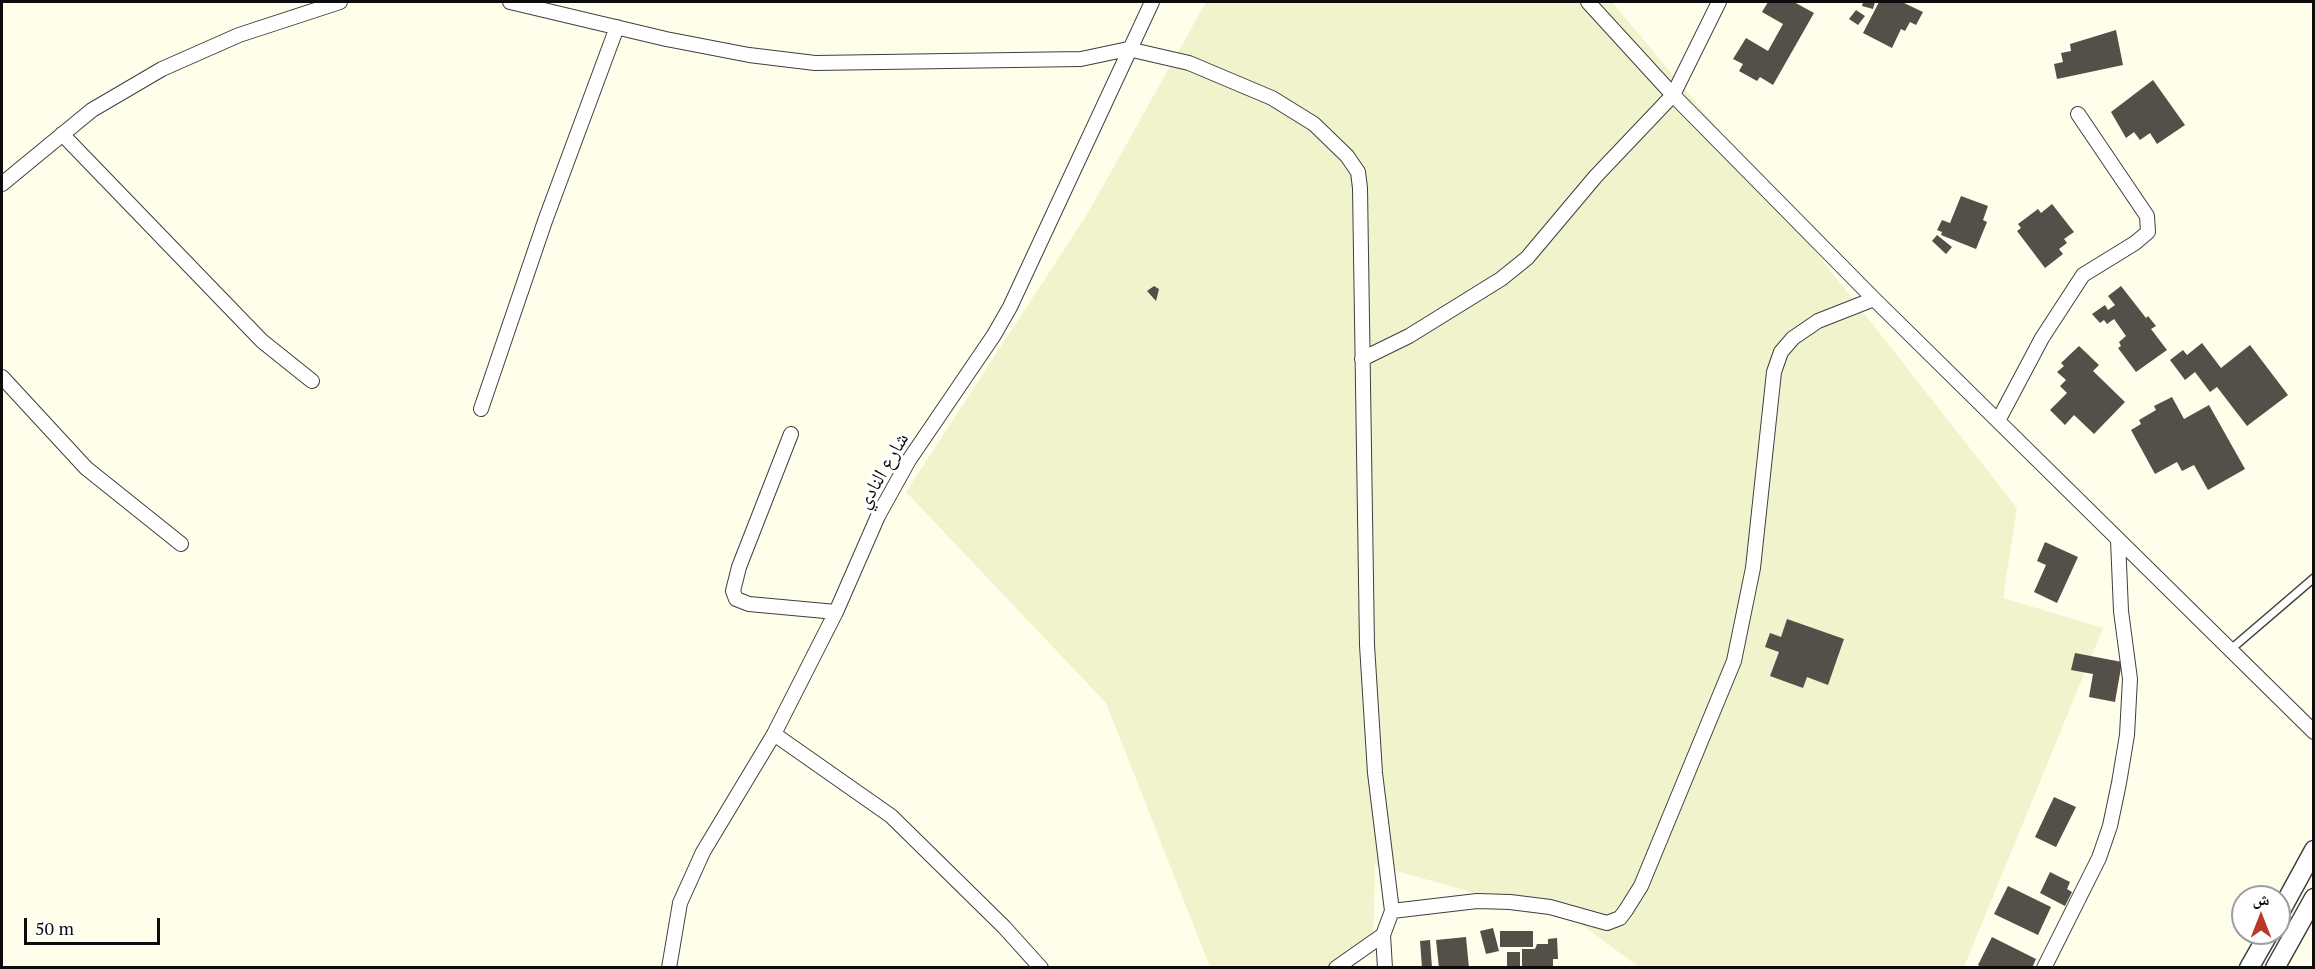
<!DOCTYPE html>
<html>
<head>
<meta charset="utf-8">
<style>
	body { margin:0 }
	#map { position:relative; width:2315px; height:969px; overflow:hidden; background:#fffeeb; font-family:"PT Serif","Noto Naskh Arabic",serif }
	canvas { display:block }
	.frame { position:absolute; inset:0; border:3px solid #0c0c0c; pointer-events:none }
	.north { position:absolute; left:2231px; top:885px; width:60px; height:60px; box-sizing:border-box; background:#fff; border:2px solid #9e9e9e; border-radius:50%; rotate:0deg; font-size:16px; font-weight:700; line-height:24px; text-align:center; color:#0c0c0c }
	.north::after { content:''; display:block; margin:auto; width:21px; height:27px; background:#b83927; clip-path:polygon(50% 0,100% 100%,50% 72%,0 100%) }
	.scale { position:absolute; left:24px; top:918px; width:136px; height:27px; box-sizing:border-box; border:3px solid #0c0c0c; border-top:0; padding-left:8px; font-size:18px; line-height:21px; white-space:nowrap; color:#0c0c0c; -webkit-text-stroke:4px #fff; paint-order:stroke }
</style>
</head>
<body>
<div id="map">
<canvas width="2315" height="969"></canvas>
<div class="frame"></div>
<div class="north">ش</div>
<div class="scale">50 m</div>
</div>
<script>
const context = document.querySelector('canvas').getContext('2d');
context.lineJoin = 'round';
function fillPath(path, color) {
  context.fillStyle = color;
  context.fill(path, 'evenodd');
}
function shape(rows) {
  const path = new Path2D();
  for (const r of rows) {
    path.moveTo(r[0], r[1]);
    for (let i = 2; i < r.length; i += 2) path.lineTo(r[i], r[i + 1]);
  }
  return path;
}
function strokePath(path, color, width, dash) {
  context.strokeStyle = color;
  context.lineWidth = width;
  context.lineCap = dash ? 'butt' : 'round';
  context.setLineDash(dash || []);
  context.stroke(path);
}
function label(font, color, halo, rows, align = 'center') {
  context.font = font + ' "PT Serif","Noto Naskh Arabic",serif';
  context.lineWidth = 6;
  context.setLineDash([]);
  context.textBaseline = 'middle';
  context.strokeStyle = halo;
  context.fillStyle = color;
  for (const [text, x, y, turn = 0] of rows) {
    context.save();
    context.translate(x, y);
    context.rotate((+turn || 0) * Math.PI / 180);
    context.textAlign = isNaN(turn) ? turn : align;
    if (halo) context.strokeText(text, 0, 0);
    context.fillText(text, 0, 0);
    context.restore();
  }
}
const farmland = shape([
	[1206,2,1612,2,1738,153,2017,508,2003,598,2103,628,1964,967,1639,967,1578,922,1375,865,1373,947,1322,967,1210,967,1106,703,906,492,1088,213]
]);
const building = shape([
	[1768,2,1794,2,1814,13,1773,85,1760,77,1757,81,1739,71,1743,64,1733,59,1746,38,1768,51,1783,24,1762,12],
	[1863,2,1875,2,1873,9,1862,6],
	[1879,2,1902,2,1923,12,1916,25,1910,22,1905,31,1901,29,1892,48,1863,33],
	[1856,10,1865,16,1858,25,1849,19],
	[2116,30,2123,65,2057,79,2054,64,2063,62,2061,53,2071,51,2070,44],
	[2153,80,2185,125,2157,144,2150,133,2140,140,2134,132,2126,138,2111,112],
	[1961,196,1988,206,1983,220,1987,222,1976,249,1941,235,1942,232,1937,230,1942,220,1950,223],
	[2052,204,2074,232,2064,239,2067,243,2059,249,2063,254,2045,268,2017,231,2021,228,2018,224,2038,209,2041,213],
	[1937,235,1952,247,1946,254,1932,241],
	[1154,286,1159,289,1156,301,1147,291],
	[2121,286,2146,318,2148,316,2156,326,2151,329,2167,350,2136,372,2118,348,2121,346,2119,342,2126,336,2114,319,2107,324,2104,320,2100,323,2092,314,2105,305,2108,310,2115,305,2108,296],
	[2202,343,2221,368,2250,345,2288,395,2247,426,2217,387,2210,392,2195,372,2185,380,2170,360,2183,350,2187,355],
	[2079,346,2099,365,2093,371,2125,402,2094,434,2074,415,2065,425,2050,410,2067,393,2060,386,2066,380,2057,372,2064,366,2061,363],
	[2172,397,2184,419,2209,405,2245,469,2208,490,2194,465,2182,471,2177,462,2155,474,2131,430,2141,424,2139,420,2156,410,2154,406],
	[2045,542,2078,557,2057,603,2034,592,2046,565,2037,561],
	[1787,619,1844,639,1828,685,1807,677,1803,688,1770,676,1779,652,1765,647,1770,633,1781,637],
	[2075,653,2122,662,2115,702,2089,697,2093,674,2071,670],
	[2054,797,2076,807,2056,847,2035,837],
	[2050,872,2070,882,2067,889,2072,892,2065,906,2040,893],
	[2008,886,2051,907,2038,935,1994,914],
	[1493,928,1499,951,1486,954,1480,931],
	[1500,931,1533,931,1533,947,1500,947],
	[1466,937,1469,968,1439,968,1436,940],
	[1992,937,2036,959,2032,968,1983,968,1978,965],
	[1557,938,1558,959,1553,959,1553,968,1522,968,1522,949,1535,949,1537,944,1548,944,1548,939],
	[1430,940,1432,968,1422,968,1420,941],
	[1507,952,1520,952,1520,966,1507,966]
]);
const service = shape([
	[2230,650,2314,578]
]);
const minor = shape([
	[510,2,666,39,749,55,815,63,1081,59,1128,49,1189,63,1272,98,1314,124,1347,156,1358,172,1360,188,1367,645,1375,773,1392,911,1383,935,1385,968],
	[1719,2,1673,95,1874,299,2314,732],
	[62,134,262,341,312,381],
	[2,184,92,110,162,69,239,35,340,2],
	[1362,359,1409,336,1501,279,1527,258,1596,176,1673,95,1588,2],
	[2,377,86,468,181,544],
	[481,409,545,221,617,27],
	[1999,419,2042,338,2083,275,2135,243,2148,232,2147,216,2078,114],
	[791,434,739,567,733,591,736,599,749,604,836,612],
	[774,734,891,816,1004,927,1041,968],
	[1392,911,1477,901,1510,902,1550,907,1607,923,1620,918,1626,910,1641,886,1734,661,1753,568,1774,372,1781,352,1793,338,1818,321,1874,299],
	[669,968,680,903,703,852,774,734,836,612,878,516,909,460,994,335,1010,307,1152,2],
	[1336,968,1383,935],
	[2044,968,2099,858,2110,826,2119,783,2127,735,2130,679,2121,611,2118,540]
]);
const tertiary = shape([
	[2279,914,2314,850],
	[2249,968,2269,933],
	[2275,968,2314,898]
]);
const streetNames = [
	["شارع النادي",883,471,-60]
];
fillPath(farmland, '#f0f3cc');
fillPath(building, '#544f48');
strokePath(service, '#3f3f3f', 10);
strokePath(minor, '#3f3f3f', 16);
strokePath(tertiary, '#3f3f3f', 21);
strokePath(service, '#fff', 7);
strokePath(minor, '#fff', 14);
strokePath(tertiary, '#fff', 18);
label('20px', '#0c0c0c', '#fff', streetNames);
</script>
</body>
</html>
